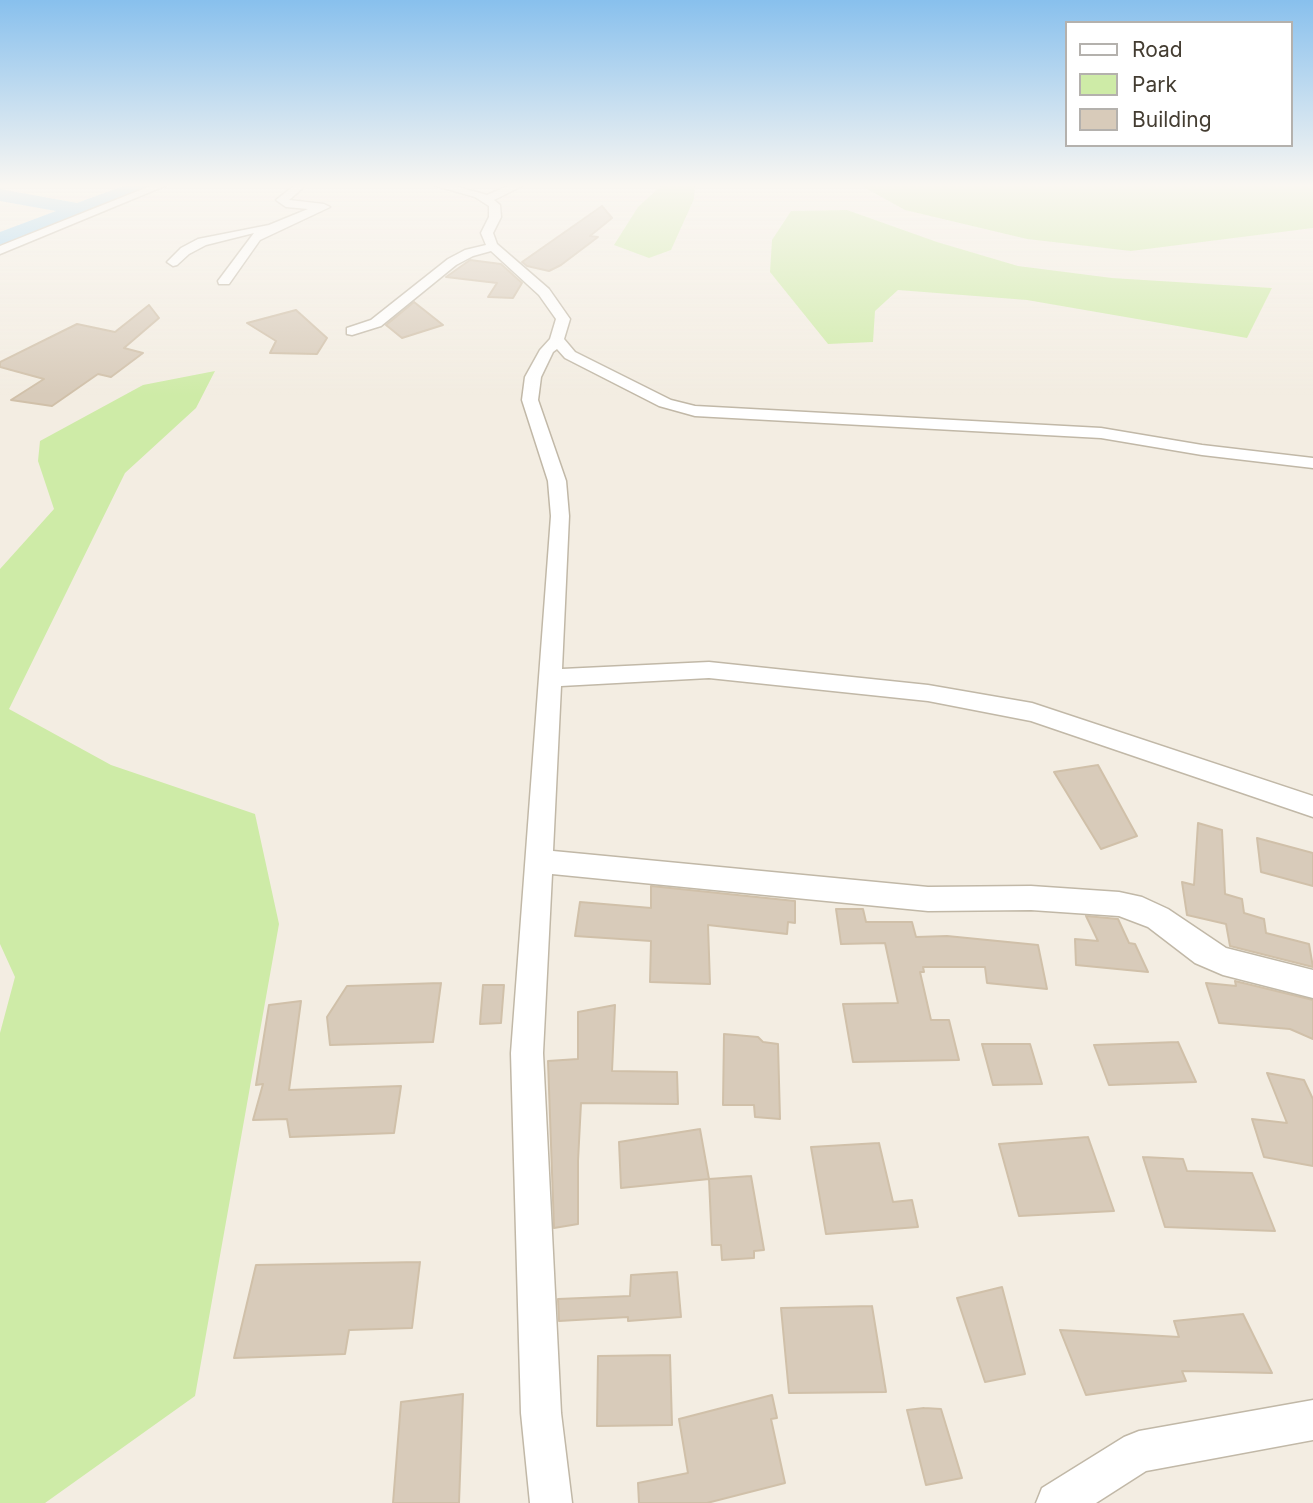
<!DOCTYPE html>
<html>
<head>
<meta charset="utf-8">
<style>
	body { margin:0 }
	#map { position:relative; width:1313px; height:1503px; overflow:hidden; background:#f3ede2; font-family:Inter,sans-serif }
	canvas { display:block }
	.legend { position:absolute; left:1065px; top:21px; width:228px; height:126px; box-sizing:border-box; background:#fff; border:2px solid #b4b1ad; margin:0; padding:9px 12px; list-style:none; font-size:21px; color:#443d32 }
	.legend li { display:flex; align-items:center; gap:14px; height:35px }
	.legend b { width:35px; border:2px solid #b4b1ad }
</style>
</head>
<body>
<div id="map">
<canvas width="1313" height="1503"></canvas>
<ul class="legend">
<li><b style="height:9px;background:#fff"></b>Road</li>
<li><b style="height:19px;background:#ceeba7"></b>Park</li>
<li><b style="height:19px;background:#d8cbba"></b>Building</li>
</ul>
</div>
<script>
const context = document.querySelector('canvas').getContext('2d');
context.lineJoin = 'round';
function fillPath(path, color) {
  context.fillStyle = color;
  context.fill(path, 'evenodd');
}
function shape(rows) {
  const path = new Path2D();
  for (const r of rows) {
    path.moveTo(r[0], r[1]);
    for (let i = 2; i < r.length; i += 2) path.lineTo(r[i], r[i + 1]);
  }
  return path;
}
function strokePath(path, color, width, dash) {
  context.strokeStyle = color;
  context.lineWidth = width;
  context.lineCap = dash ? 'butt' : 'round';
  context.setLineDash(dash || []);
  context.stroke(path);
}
const green = shape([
	[662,185,695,185,694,199,671,250,649,258,614,245,638,207],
	[860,185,1313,185,1313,228,1131,251,1027,239,905,210],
	[847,210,937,242,1018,266,1112,278,1272,288,1247,338,1027,300,898,290,875,311,873,342,828,344,770,272,772,240,791,211],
	[215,371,196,408,125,473,9,709,111,765,255,814,279,924,195,1396,45,1503,0,1503,0,1033,15,977,0,944,0,569,54,509,38,461,40,441,143,385]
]);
const river = shape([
	[126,185,152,185,150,189,0,245,0,232,56,211,0,201,0,189,77,203,126,185]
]);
const building = shape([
	[602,206,612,218,590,236,598,237,561,265,549,271,527,266,522,262,602,206],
	[470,260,501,264,522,283,513,298,488,297,497,283,446,277,470,260],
	[414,302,443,325,402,338,386,325,414,302],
	[149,305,159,318,124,348,143,353,111,377,98,374,52,406,11,400,44,379,0,367,0,362,77,324,115,332,149,305],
	[296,310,327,338,317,354,270,353,276,341,247,323,296,310],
	[1098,765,1137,836,1101,849,1054,772,1098,765],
	[1198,823,1222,830,1225,894,1242,899,1244,913,1264,919,1266,933,1309,944,1313,967,1230,946,1226,924,1187,915,1182,882,1194,885,1198,823],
	[1257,838,1313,853,1313,886,1261,872,1257,838],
	[651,886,795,901,795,923,788,922,787,934,708,925,710,984,650,982,651,941,575,936,580,902,651,908,651,886],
	[836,909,863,909,866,922,912,922,916,937,947,936,1038,945,1047,989,987,983,985,967,923,967,924,972,920,972,931,1020,949,1020,959,1060,853,1062,843,1004,898,1003,885,943,841,944,836,909],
	[1086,916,1118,919,1129,943,1135,944,1148,972,1076,965,1075,939,1098,941,1086,916],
	[1235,981,1313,1000,1313,1039,1290,1029,1219,1023,1206,983,1236,986,1235,981],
	[441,983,433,1042,330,1045,327,1017,347,986,441,983],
	[483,985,504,985,501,1023,480,1024,483,985],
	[301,1001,289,1090,401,1086,394,1133,290,1137,287,1119,253,1120,263,1084,256,1085,269,1005,301,1001],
	[615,1005,612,1071,677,1072,678,1104,581,1103,578,1161,578,1224,554,1228,548,1061,578,1059,578,1012,615,1005],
	[724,1034,758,1037,763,1042,778,1044,780,1119,755,1117,754,1105,723,1105,724,1034],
	[1178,1042,1196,1082,1109,1085,1094,1045,1178,1042],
	[982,1044,1030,1044,1042,1084,993,1085,982,1044],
	[1267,1073,1304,1080,1313,1099,1313,1166,1264,1157,1252,1119,1287,1123,1267,1073],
	[700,1129,709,1179,621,1188,619,1142,700,1129],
	[1088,1137,1114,1211,1019,1216,999,1144,1088,1137],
	[879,1143,893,1202,912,1200,918,1227,826,1234,811,1147,879,1143],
	[1143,1157,1183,1159,1187,1171,1252,1173,1275,1231,1165,1227,1143,1157],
	[751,1176,764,1250,754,1251,754,1258,722,1260,721,1245,712,1245,709,1179,751,1176],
	[420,1262,412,1328,349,1330,345,1354,234,1358,256,1265,420,1262],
	[677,1272,681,1317,628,1321,628,1317,559,1321,558,1299,630,1296,631,1275,677,1272],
	[1002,1287,1025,1374,985,1382,957,1298,1002,1287],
	[872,1306,886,1392,789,1393,781,1308,872,1306],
	[1243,1314,1272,1373,1182,1371,1186,1381,1086,1395,1060,1330,1179,1337,1174,1321,1243,1314],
	[670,1355,672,1425,597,1426,598,1356,670,1355],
	[463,1394,459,1503,393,1503,401,1402,463,1394],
	[772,1395,777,1418,771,1419,785,1483,707,1503,639,1503,638,1483,688,1473,679,1419,772,1395],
	[924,1408,941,1409,962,1478,926,1485,907,1410,924,1408]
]);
const minor = shape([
	[153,185,167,185,0,254,0,246,153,185],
	[295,185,305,186,289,200,324,204,330,207,260,240,229,284,219,284,218,281,254,233,206,245,189,254,177,265,173,266,167,262,181,248,198,239,269,225,308,209,286,207,276,200,295,185],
	[433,185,451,185,487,195,510,185,524,185,494,200,500,205,501,217,493,233,497,244,549,289,570,319,564,339,575,352,671,400,695,406,1101,428,1202,445,1313,458,1313,468,1202,455,1101,438,695,416,659,406,565,358,557,349,553,352,541,377,538,400,566,481,569,516,562,669,709,662,928,685,1032,703,1313,796,1313,817,1031,721,928,701,709,678,561,686,553,851,928,887,1031,886,1119,892,1142,897,1168,909,1226,948,1313,970,1313,998,1223,975,1195,963,1148,927,1119,916,1031,910,928,911,552,874,543,1053,561,1413,572,1503,530,1503,521,1413,511,1053,551,516,548,481,522,400,525,377,540,350,550,339,556,319,539,295,491,251,473,256,456,265,381,326,352,335,347,334,347,328,371,320,448,259,465,250,486,245,481,233,489,217,489,206,475,197,433,185],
	[1313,1400,1313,1440,1146,1471,1096,1503,1036,1503,1042,1488,1124,1437,1139,1431,1313,1400]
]);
fillPath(green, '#ceeba7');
fillPath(river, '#98d1f5');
fillPath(building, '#d8cbba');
strokePath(building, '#d0c0a9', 2);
strokePath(minor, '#c1b8a7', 3);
fillPath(minor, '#fff');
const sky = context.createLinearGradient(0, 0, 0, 395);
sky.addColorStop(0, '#88c0ed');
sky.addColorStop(0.47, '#faf7f2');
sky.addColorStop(1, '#faf7f200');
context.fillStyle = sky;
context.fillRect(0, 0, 1313, 395);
</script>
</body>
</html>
